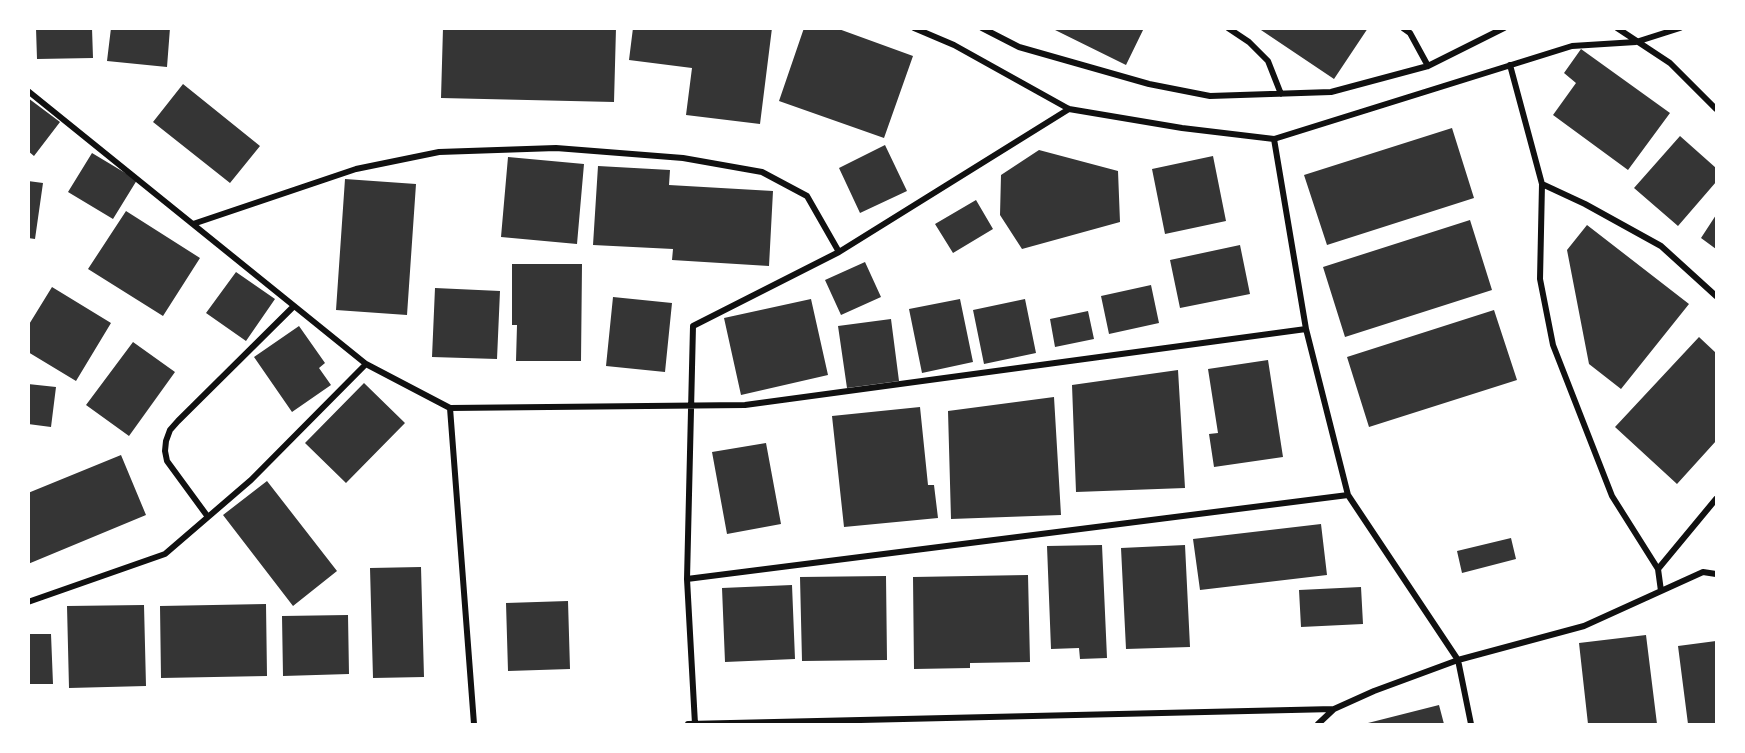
<!DOCTYPE html>
<html>
<head>
<meta charset="utf-8">
<style>
	body { margin:0 }
	#map { position:relative; width:1745px; height:753px; overflow:hidden; background:#fff; font-family:Manrope,sans-serif }
	canvas { display:block }
	.frame { position:absolute; inset:0; border:30px solid #fff; pointer-events:none }
</style>
</head>
<body>
<div id="map">
<canvas width="1745" height="753"></canvas>
<div class="frame"></div>
</div>
<script>
const context = document.querySelector('canvas').getContext('2d');
context.lineJoin = 'round';
function fillPath(path, color) {
  context.fillStyle = color;
  context.fill(path, 'evenodd');
}
function shape(rows) {
  const path = new Path2D();
  for (const r of rows) {
    path.moveTo(r[0], r[1]);
    for (let i = 2; i < r.length; i += 2) path.lineTo(r[i], r[i + 1]);
  }
  return path;
}
function strokePath(path, color, width, dash) {
  context.strokeStyle = color;
  context.lineWidth = width;
  context.lineCap = dash ? 'butt' : 'round';
  context.setLineDash(dash || []);
  context.stroke(path);
}
const building = shape([
	[36,28,92,28,93,58,37,59],
	[111,28,170,28,167,67,107,61],
	[443,28,616,28,614,102,441,98],
	[633,28,772,28,760,124,686,115,692,68,629,60],
	[804,28,836,28,913,56,884,138,779,101],
	[1051,28,1144,28,1126,65],
	[1258,28,1368,28,1334,79],
	[1581,49,1670,113,1628,170,1553,115,1576,83,1564,73],
	[183,84,260,146,230,183,153,122],
	[28,98,60,122,34,156,28,151],
	[1452,128,1474,198,1327,245,1304,175],
	[1680,136,1716,168,1716,182,1678,226,1634,188],
	[885,145,907,191,860,213,839,168],
	[1039,150,1118,171,1120,222,1022,249,1000,215,1001,175],
	[92,153,137,180,113,219,68,192],
	[1213,156,1226,221,1165,234,1152,169],
	[508,157,584,164,577,244,501,237],
	[598,166,670,170,669,185,773,191,769,266,672,260,673,249,593,245],
	[345,179,416,184,407,315,336,310],
	[28,181,43,183,35,239,28,238],
	[976,200,993,229,953,253,935,224],
	[126,211,200,258,163,316,88,269],
	[1716,215,1716,249,1701,238],
	[1470,220,1492,290,1345,337,1323,267],
	[1587,225,1689,304,1621,389,1589,364,1567,250],
	[1240,245,1250,294,1180,308,1170,260],
	[865,262,881,297,841,315,825,280],
	[512,264,582,264,581,361,516,361,517,325,512,325],
	[236,272,275,299,246,341,206,313],
	[1151,285,1159,323,1109,334,1101,296],
	[52,287,111,323,76,381,28,352,28,326],
	[435,288,500,291,497,359,432,357],
	[613,297,672,303,665,372,606,366],
	[811,299,828,375,741,395,724,318],
	[960,299,973,362,922,373,909,309],
	[1025,299,1036,353,984,364,973,310],
	[1494,310,1517,380,1369,427,1347,357],
	[1088,311,1094,339,1055,347,1050,319],
	[891,319,899,381,847,388,838,326],
	[299,326,325,363,319,368,331,385,292,412,254,357],
	[1699,337,1716,353,1716,441,1677,484,1615,427],
	[133,342,175,372,129,436,86,405],
	[1268,360,1283,457,1214,467,1209,434,1218,433,1208,369],
	[1178,370,1185,488,1076,492,1072,385],
	[364,383,405,423,346,483,305,443],
	[28,384,56,387,51,427,28,424],
	[1054,397,1061,515,951,519,948,411],
	[920,407,928,485,934,485,938,518,844,527,832,416],
	[766,443,781,524,727,534,712,452],
	[121,455,146,515,28,564,28,493],
	[267,481,337,571,293,606,223,515],
	[1321,524,1327,575,1200,590,1193,539],
	[1511,538,1516,559,1462,573,1457,551],
	[1102,545,1107,658,1080,659,1079,648,1051,649,1047,546],
	[1185,545,1190,647,1126,649,1121,548],
	[421,567,424,677,373,678,370,568],
	[1028,575,1030,662,970,663,970,668,914,669,913,577],
	[886,576,887,660,802,661,800,577],
	[792,585,795,659,725,662,722,588],
	[1361,587,1363,624,1301,627,1299,590],
	[568,601,570,669,508,671,506,603],
	[266,604,267,676,161,678,160,606],
	[144,605,146,686,69,688,67,606],
	[348,615,349,674,283,676,282,616],
	[28,634,51,634,53,684,28,684],
	[1646,635,1657,724,1588,724,1579,643],
	[1716,641,1716,724,1688,724,1678,646],
	[1439,705,1444,724,1364,724]
]);
const minor = shape([
	[914,28,954,45,1069,109,1182,128,1274,139,1572,46,1636,42,1680,28],
	[982,28,1019,47,1149,84,1210,96,1331,92,1428,66,1504,28],
	[1228,28,1249,42,1268,61,1281,94],
	[1403,28,1410,33,1428,66],
	[1617,28,1670,63,1716,109],
	[1510,65,1542,184,1585,204,1661,246,1716,296],
	[28,91,366,364,450,408,474,724],
	[1274,139,1306,329,1348,495,1458,660,1471,724],
	[1542,184,1540,279,1553,345,1612,496,1658,569],
	[193,224,356,169,439,152,556,148,683,158,762,172,807,196,839,252],
	[450,408,745,405,1306,329],
	[208,517,167,461,165,451,166,441,170,430,178,421,294,306],
	[687,579,1348,495],
	[1661,591,1658,569,1716,499],
	[28,602,165,554,251,480,366,364],
	[688,724,1334,709],
	[695,724,687,579,693,326,839,252,1069,109],
	[1318,724,1334,709,1374,691,1458,660,1584,626,1703,572,1716,574]
]);
fillPath(building, '#353535');
strokePath(minor, '#111', 6);
</script>
</body>
</html>
